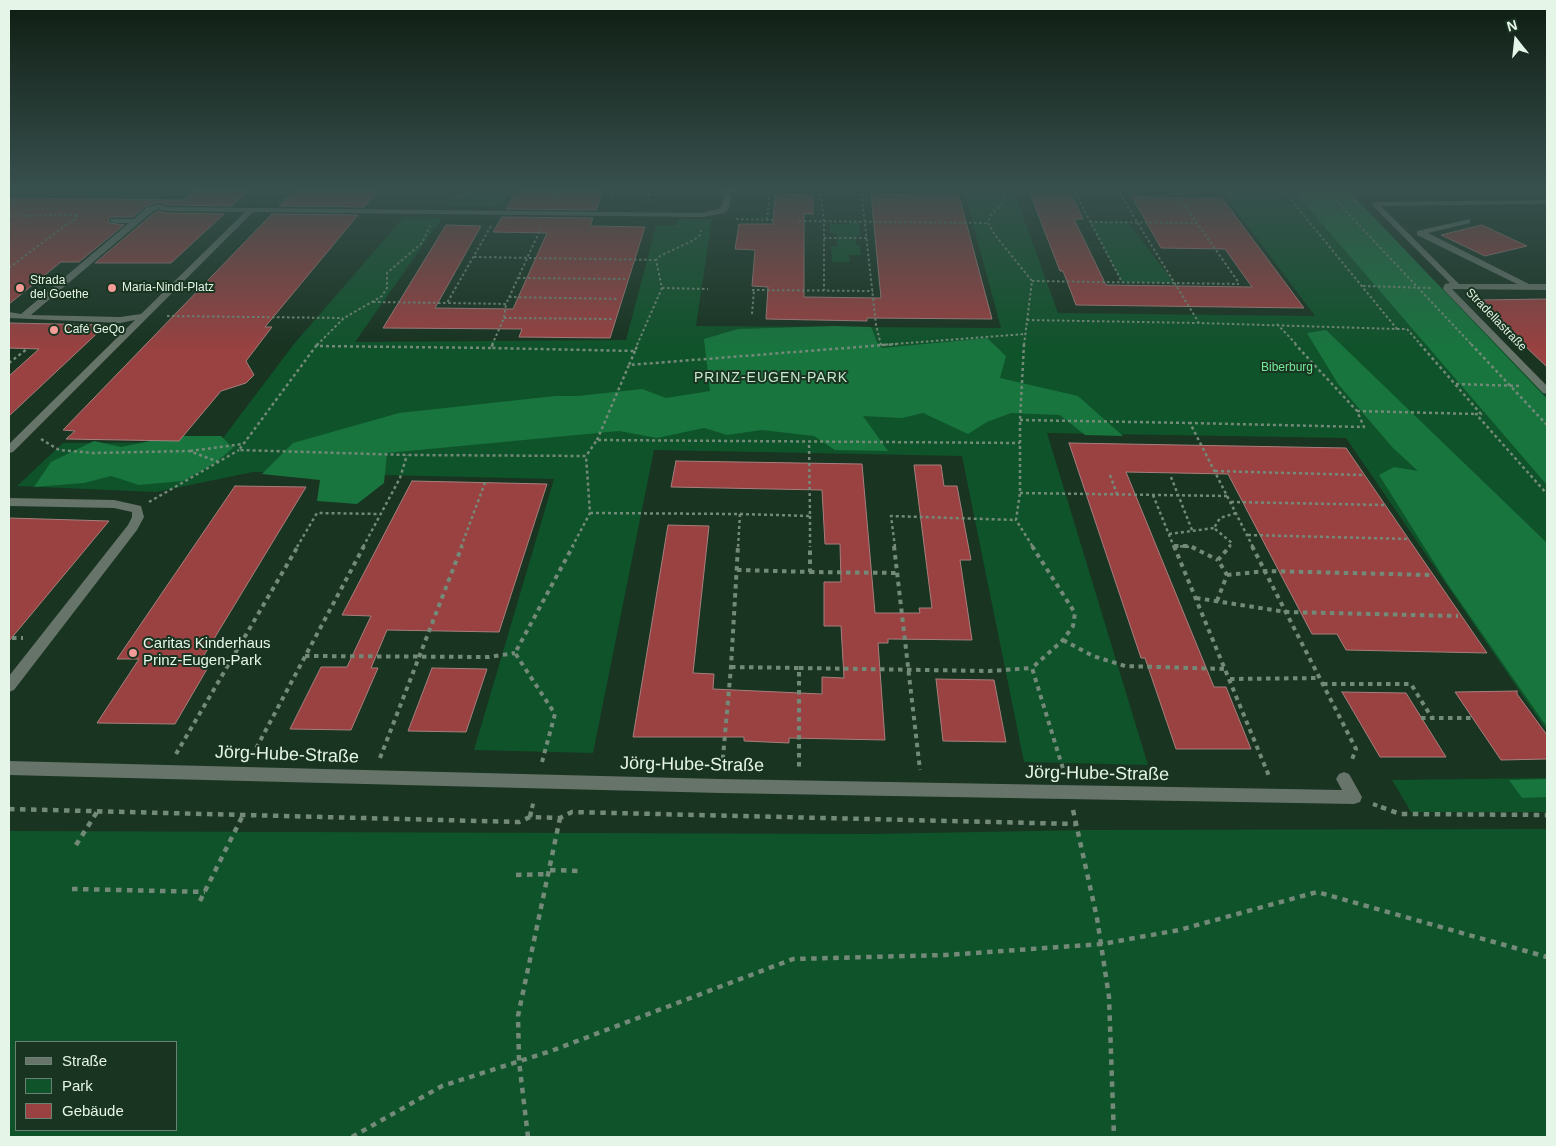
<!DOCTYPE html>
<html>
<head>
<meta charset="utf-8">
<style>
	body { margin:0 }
	#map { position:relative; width:1556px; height:1146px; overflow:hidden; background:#193421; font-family:Arial,sans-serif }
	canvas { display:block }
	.frame { position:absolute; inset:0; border:10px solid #e5f5e8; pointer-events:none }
	.legend { position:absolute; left:15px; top:1041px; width:162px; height:90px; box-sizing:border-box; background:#193421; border:1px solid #6b8171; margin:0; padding:6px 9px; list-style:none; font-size:15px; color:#e5f5e8 }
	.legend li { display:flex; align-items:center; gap:10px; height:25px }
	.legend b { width:25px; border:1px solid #6b8171 }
	.north { position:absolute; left:1491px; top:15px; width:50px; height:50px; -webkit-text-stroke:4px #193421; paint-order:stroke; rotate:344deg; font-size:14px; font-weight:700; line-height:20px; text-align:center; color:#e5f5e8 }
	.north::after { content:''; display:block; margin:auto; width:18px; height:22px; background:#e5f5e8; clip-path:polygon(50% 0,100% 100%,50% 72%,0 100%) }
</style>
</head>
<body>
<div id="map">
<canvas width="1556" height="1146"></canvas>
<div class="frame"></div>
<ul class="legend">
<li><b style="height:6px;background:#677469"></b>Straße</li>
<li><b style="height:14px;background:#0f532a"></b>Park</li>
<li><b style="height:14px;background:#9a4141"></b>Gebäude</li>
</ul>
<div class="north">N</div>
</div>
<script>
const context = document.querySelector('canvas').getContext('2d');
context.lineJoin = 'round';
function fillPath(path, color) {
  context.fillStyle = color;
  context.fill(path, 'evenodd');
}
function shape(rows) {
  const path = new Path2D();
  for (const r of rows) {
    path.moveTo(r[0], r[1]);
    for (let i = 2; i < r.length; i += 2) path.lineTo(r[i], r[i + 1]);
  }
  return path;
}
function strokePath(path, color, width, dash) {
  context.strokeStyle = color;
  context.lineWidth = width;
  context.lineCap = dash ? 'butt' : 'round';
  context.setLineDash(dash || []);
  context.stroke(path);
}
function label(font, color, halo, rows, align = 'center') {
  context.font = font + ' Arial,sans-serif';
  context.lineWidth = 4;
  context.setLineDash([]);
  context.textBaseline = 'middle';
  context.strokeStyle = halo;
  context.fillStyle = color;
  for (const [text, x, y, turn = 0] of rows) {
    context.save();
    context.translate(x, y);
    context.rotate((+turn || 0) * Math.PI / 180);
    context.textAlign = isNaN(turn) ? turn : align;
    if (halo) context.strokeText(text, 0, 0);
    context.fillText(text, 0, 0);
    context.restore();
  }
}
const built = shape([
	[190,189,456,189,444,205,175,202],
	[1347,189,1547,189,1547,194,1355,197]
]);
const green = shape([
	[458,189,511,189,501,206,447,205],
	[1224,189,1333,189,1445,291,1547,397,1547,731,1346,438,1047,433,1148,765,1024,762,962,456,654,450,593,753,474,750,554,479,253,472,156,492,17,486,63,443,220,442,294,344,404,217,442,218,355,342,626,340,656,226,677,225,678,219,712,219,696,326,1001,328,964,191,1014,192,1058,313,1315,316,1223,193],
	[849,222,859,222,860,236,856,237,856,245,860,245,861,255,849,255,850,262,832,262,831,246,837,246,837,234,830,233,830,224,849,224],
	[1090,222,1128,222,1174,283,1122,282],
	[1547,778,1547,812,1411,812,1392,780],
	[1547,829,1547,1137,9,1137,9,831,869,834,1088,830],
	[16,1042,176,1042,176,1130,16,1130]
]);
const forest = shape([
	[1292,189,1347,189,1547,399,1547,485],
	[834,326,871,327,877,342,882,348,987,338,1006,356,1000,378,1078,396,1123,436,1085,435,1060,415,1011,413,987,422,968,434,923,413,902,418,863,416,888,451,835,450,814,436,762,430,727,435,704,428,657,438,619,431,387,453,384,483,357,504,317,501,320,480,262,474,293,443,399,413,555,396,578,396,642,389,666,398,710,391,704,339,738,329],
	[1326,330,1547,543,1547,727,1447,583,1379,475,1394,467,1418,471,1393,448,1338,384,1307,333],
	[174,436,221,436,233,448,215,463,183,481,139,485,111,476,84,483,34,487,51,462,94,441,121,447],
	[1547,779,1547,797,1522,798,1509,780]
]);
const building = shape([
	[197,189,250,189,232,206,168,205,158,202,145,207,133,217,111,217,108,220,109,223,124,225,79,262,61,262,9,304,9,198,184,200,197,189],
	[296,189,379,189,364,207,279,206,296,189],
	[517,189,604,189,596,210,506,209,517,189],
	[775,194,813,195,813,214,804,214,804,297,881,298,871,194,959,196,992,319,867,318,867,321,766,319,768,287,752,286,755,250,735,249,739,224,773,224,775,194],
	[1031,196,1072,196,1083,219,1074,219,1106,285,1252,287,1225,249,1161,248,1132,197,1222,198,1304,308,1076,305,1063,271,1060,271,1031,196],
	[159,211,167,213,224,214,171,263,95,263,153,214,159,211],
	[272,214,358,215,265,327,272,327,246,361,254,375,246,383,221,391,179,441,66,439,75,431,63,430,272,214],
	[502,217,593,218,590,226,645,227,610,338,519,337,522,329,383,328,446,225,481,226,435,308,513,309,547,233,493,232,502,217],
	[1482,225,1527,246,1485,256,1441,235,1482,225],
	[1547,299,1547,367,1504,326,1508,326,1479,300,1547,299],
	[9,323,106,325,9,416,9,376,39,349,9,348,9,323],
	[1069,443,1346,448,1487,653,1346,650,1337,634,1312,634,1228,474,1126,472,1214,687,1226,687,1251,749,1176,749,1145,658,1141,658,1069,443],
	[676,461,862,464,875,613,920,613,919,608,932,608,914,465,941,465,944,486,957,486,971,560,960,560,972,640,888,639,888,643,878,643,885,740,789,738,789,743,744,741,744,737,633,737,668,525,709,526,693,673,714,674,713,689,822,694,822,677,844,678,841,626,824,626,824,582,841,582,840,544,825,544,822,490,671,487,676,461],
	[412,481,547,484,499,632,387,630,371,668,378,668,351,730,290,729,321,667,347,667,371,616,342,615,412,481],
	[235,486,306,487,203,657,214,657,175,724,97,723,139,659,117,659,235,486],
	[9,518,109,521,9,641,9,518],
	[432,668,487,669,466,732,408,731,432,668],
	[936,679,994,680,1006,742,943,741,936,679],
	[1517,691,1517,694,1547,735,1547,759,1501,760,1455,692,1517,691],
	[1342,692,1406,693,1446,757,1380,757,1342,692]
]);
const pathFar3 = shape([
	[820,189,824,221,824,290],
	[861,189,876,325,881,345],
	[1001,189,1004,196,1002,204,991,215,988,223,995,235,1032,281,1024,345],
	[1073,189,1122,282],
	[1117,189,1199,323,1397,329,1282,189],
	[1173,189,1239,283],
	[1325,189,1472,345],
	[1340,189,1359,205],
	[457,197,480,189],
	[552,199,557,189],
	[610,199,614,189],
	[648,201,651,189],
	[9,216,78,215,73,220],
	[736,219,773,220],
	[767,220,770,189],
	[799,221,988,223],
	[1090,222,1198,223],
	[491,226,447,303,506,304,541,228],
	[824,238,867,238],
	[474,257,656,260],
	[9,268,72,220,78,220],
	[518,278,625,279],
	[1032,281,1239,284],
	[1363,286,1432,288],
	[662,288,708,289],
	[752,290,873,291],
	[509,297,619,299],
	[373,302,447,303],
	[752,314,754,290],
	[167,316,343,318],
	[504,318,612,319],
	[1027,320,1198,323],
	[1277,324,1297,345],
	[1397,329,1407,329,1421,345],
	[317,345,344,318,382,296,387,288,387,273,422,243,430,226],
	[492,345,504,318,506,304],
	[637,345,662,288,656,260,660,256,694,240,700,235,701,230],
	[881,345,1025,334]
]);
const pathFar2 = shape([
	[493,344,491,348,635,351,638,344],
	[1024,344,1020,420,1020,493,1016,520,1033,547],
	[1420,344,1481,414,1476,414,1547,494],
	[1471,344,1547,425],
	[316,346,318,344],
	[491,348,316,346,239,450,407,455,586,456,597,440,1020,443],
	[635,351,629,365,897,344],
	[9,363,27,349],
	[1456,384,1520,386],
	[1357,411,1476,414],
	[1020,420,1190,423],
	[41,439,59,450,93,453,189,451,219,462],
	[597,440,629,365],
	[190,451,243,444],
	[1215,471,1362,475],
	[1110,475,1117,494],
	[1171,477,1192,530],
	[1020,493,1227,496],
	[1153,495,1174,547],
	[149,502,239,450],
	[1231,502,1384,505],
	[590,513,740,514,738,547],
	[740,514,810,516,809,442],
	[810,516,810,547],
	[1169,534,1214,528],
	[1248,535,1409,539],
	[1174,546,1192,547],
	[297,547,317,513,381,514],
	[363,547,400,478,407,455],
	[461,547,486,480],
	[572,547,590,513,586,456],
	[895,547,891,516,1016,520],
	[1229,547,1232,543,1214,528,1220,518,1236,513],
	[1253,547,1190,423,1364,427,1357,411,1295,344]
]);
const pathFar1 = shape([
	[894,546,920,770],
	[1032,546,1075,613,1073,626,1063,640,1032,668,1064,772],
	[1174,546,1269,776],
	[1174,546,1190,546,1218,560],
	[1252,546,1356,749,1351,762],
	[737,570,810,572,810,546],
	[810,572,898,573],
	[1227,575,1266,571,1431,575],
	[1196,598,1286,612,1458,616],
	[1217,601,1227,575,1218,560,1230,546],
	[12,638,23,638],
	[1063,640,1093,656,1125,666,1225,669],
	[305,656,489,657,515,653],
	[731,667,799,668,799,769],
	[799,668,989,671,1032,668],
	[1230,679,1320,678],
	[1323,684,1411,684,1432,718],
	[1421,718,1472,718],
	[176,754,298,546],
	[252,756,364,546],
	[380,758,462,546],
	[542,762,555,714,515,653,573,546],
	[722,768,731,667,738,546],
	[1373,804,1384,808],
	[532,808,534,800]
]);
const path = shape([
	[1381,807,1400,814,1547,815],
	[9,809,519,822,530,817,560,818,572,812,1076,824],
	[1073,810,1097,918,1109,997,1114,1137],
	[530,817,532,807],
	[76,845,97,812],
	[550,870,580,871],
	[516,875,549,874],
	[72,889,205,892],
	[200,901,243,815],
	[352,1137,442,1086,551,1051,793,959,946,955,1102,944,1179,930,1317,892,1547,957],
	[528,1137,519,1061,518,1016,560,818]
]);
const minor = shape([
	[136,189,178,189,174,191,140,191,136,189],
	[725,189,733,189,729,209,724,213,703,217,253,212,13,452,9,453,9,444,135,320,120,323,9,318,9,312,21,314,129,223,114,223,110,221,111,219,134,219,146,208,159,204,168,207,703,213,718,209,722,206,725,189],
	[159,209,167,211,245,212,141,314,120,317,31,315,152,212,159,209],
	[1547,200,1547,204,1381,206,1459,284,1517,284,1417,235,1417,231,1470,219,1470,223,1428,233,1529,284,1547,284,1547,290,1452,289,1547,386,1547,394,1543,393,1444,290,1443,288,1445,284,1450,283,1371,204,1375,202,1547,200],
	[9,498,114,500,141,506,144,517,137,530,14,690,9,692,9,676,128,525,132,517,132,512,114,508,9,506,9,498],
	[9,761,720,779,1342,790,1336,779,1339,774,1344,772,1349,774,1362,797,1360,802,1354,804,720,793,9,775,9,761]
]);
const markers = [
	[20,288,5,"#f59b98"],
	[112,288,5,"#f59b98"],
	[54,330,5,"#f59b98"],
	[133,653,5,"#f59b98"]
];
const farPoinames = [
	["Strada",30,281],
	["del Goethe",30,295],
	["Maria-Nindl-Platz",122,288],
	["Café GeQo",64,330]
];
const farStreetnames = [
	["Stradellastraße",1496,320,46]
];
const farParknames = [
	["Biberburg",1287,368]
];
const farNeighbourhoodnames = [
	["PRINZ-EUGEN-PARK",771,378]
];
const poiNames = [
	["Caritas Kinderhaus",143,644],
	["Prinz-Eugen-Park",143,661]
];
const nearStreetnames = [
	["Jörg-Hube-Straße",287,755,2],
	["Jörg-Hube-Straße",692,765,1],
	["Jörg-Hube-Straße",1097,774,1]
];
fillPath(built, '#1a3d25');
fillPath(green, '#0f532a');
fillPath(forest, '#18753e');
fillPath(building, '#9a4141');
strokePath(building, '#a67f7d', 1);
strokePath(pathFar3, '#748a79', 2, [2.5, 2.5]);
strokePath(pathFar2, '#748a79', 2.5, [3, 3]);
strokePath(pathFar1, '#748a79', 4, [4.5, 4.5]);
strokePath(path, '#748a79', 4.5, [5.5, 5.5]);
fillPath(minor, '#677469');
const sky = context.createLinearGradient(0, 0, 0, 350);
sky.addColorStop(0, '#0e1d12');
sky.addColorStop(0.54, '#38504e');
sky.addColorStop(1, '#38504e00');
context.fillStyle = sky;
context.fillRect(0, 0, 1556, 350);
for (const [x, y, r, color] of markers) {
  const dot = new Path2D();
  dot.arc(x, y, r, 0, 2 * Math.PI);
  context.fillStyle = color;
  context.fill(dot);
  strokePath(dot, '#193421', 2);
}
label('12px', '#e5f5e8', '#193421', farPoinames, 'left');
label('12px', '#e5f5e8', '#193421', farStreetnames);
label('12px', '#76e698', '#193421', farParknames);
context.letterSpacing = '1px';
label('14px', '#c7e8ce', '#193421', farNeighbourhoodnames);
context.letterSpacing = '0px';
label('15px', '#e5f5e8', '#193421', poiNames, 'left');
label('18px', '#e5f5e8', '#193421', nearStreetnames);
</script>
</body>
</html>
